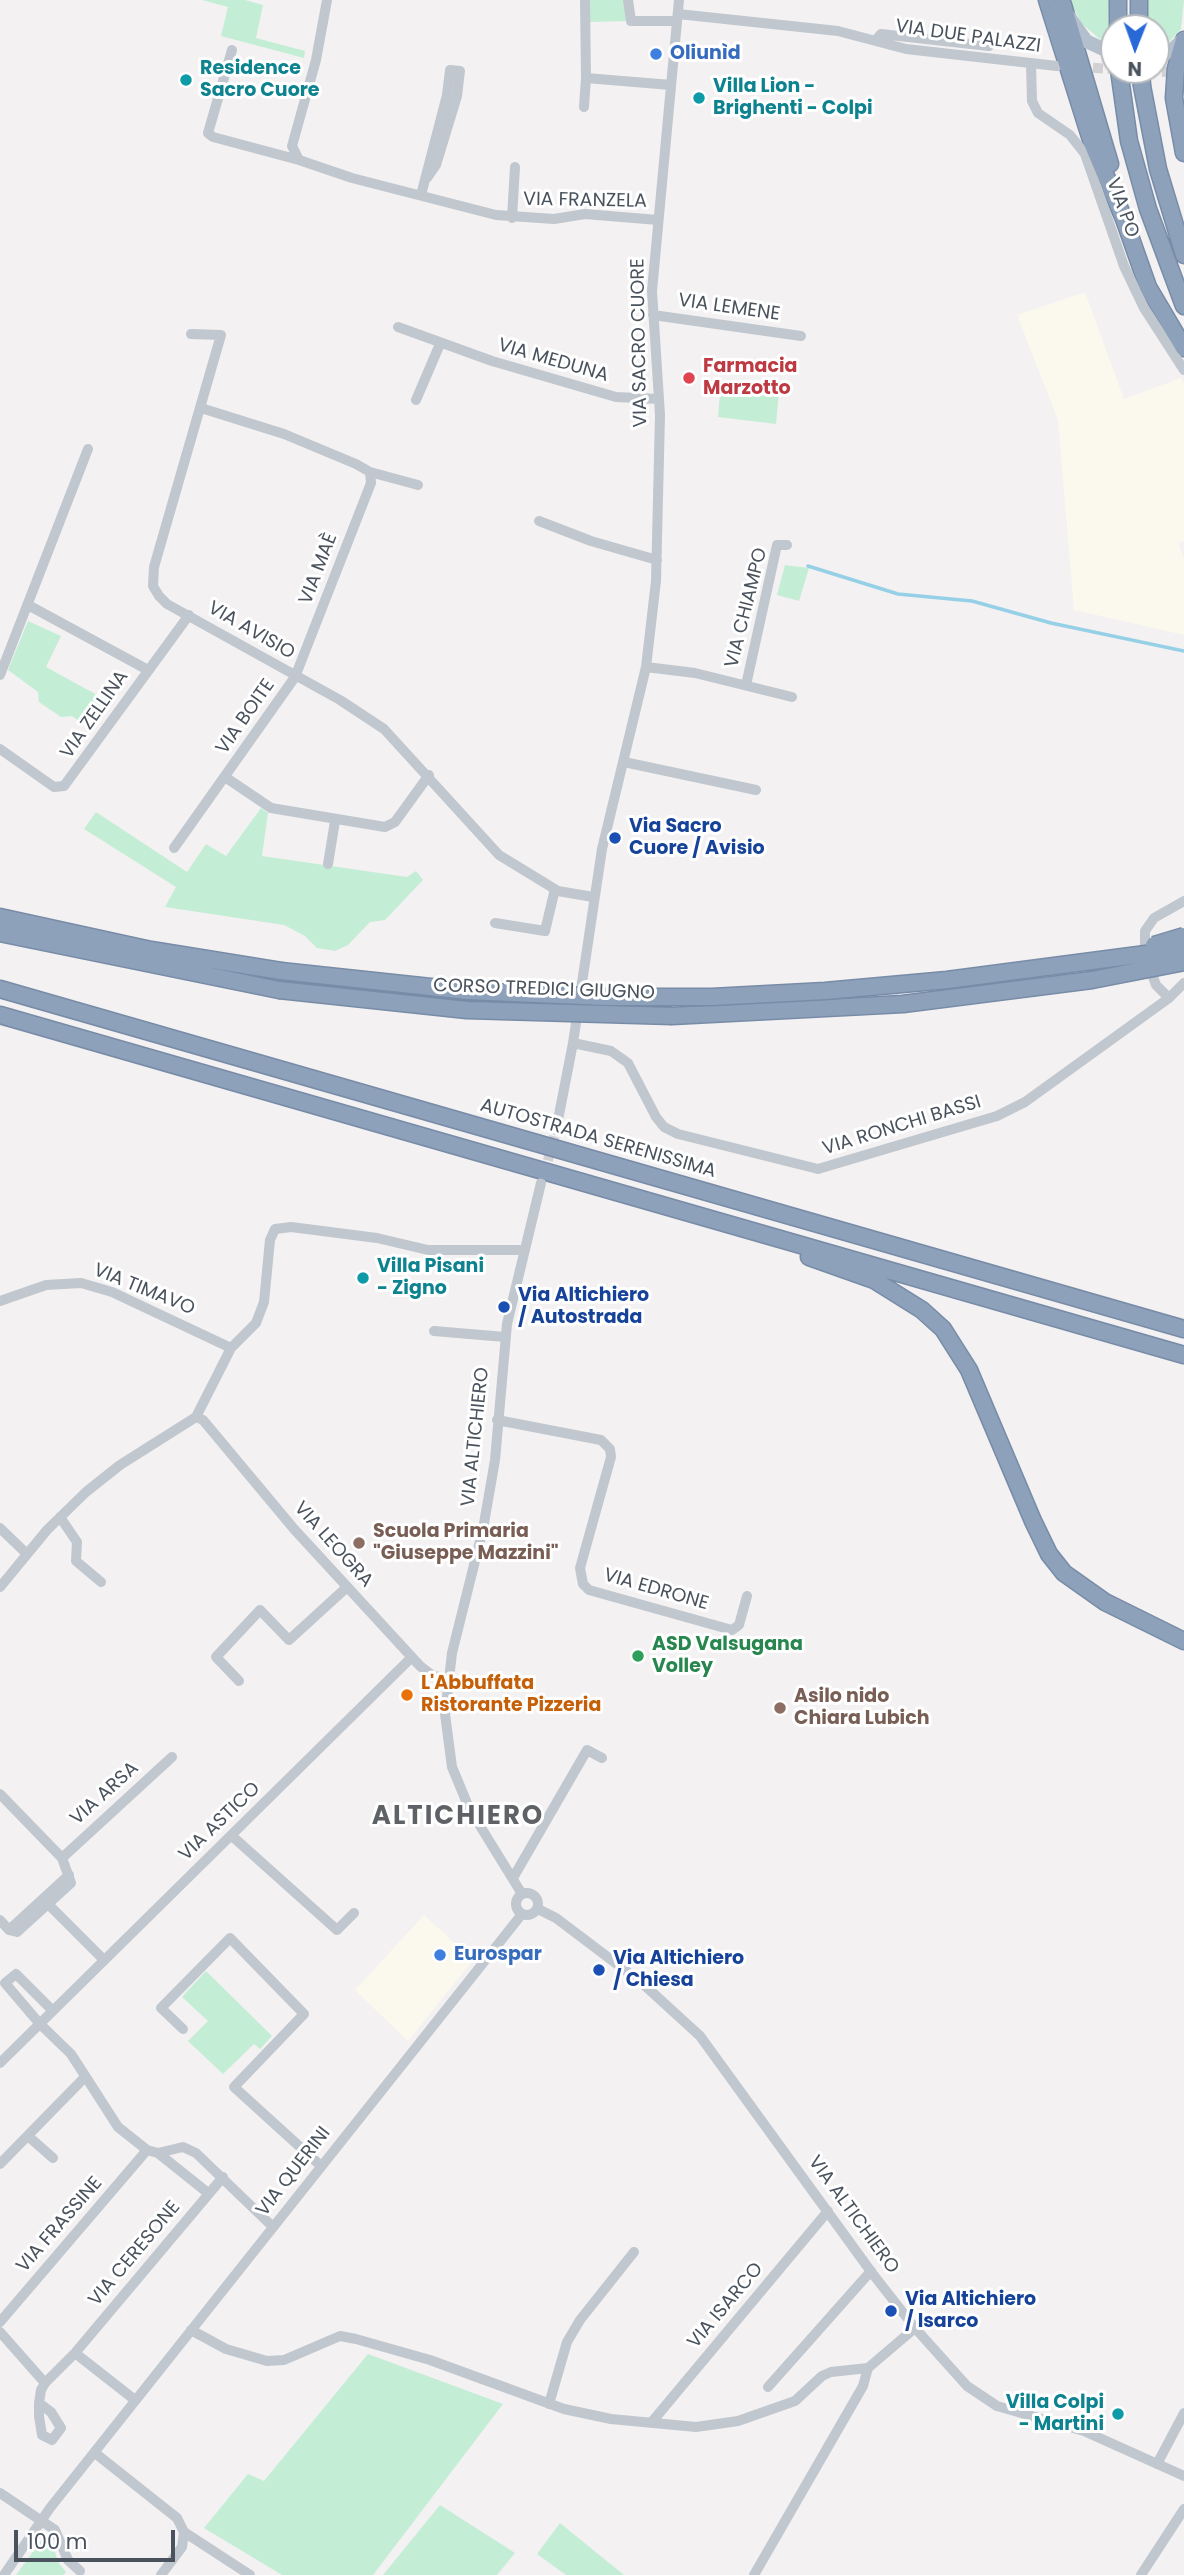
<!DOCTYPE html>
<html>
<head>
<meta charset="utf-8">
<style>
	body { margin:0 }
	#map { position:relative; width:1184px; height:2575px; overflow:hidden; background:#f3f1f1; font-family:Poppins,sans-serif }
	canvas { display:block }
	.north { position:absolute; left:1100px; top:14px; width:70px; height:70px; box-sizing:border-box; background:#fff; border:2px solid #b7babe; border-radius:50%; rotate:181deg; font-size:19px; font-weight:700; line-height:28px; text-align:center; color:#4a535d }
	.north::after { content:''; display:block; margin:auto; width:24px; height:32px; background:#2868d7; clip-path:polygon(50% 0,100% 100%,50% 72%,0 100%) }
	.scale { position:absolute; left:14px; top:2530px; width:161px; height:32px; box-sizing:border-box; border:4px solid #4a535d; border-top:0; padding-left:9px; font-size:21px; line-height:24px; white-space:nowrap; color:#4a535d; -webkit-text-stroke:5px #fff; paint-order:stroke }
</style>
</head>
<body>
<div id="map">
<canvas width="1184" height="2575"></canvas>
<div class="north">N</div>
<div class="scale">100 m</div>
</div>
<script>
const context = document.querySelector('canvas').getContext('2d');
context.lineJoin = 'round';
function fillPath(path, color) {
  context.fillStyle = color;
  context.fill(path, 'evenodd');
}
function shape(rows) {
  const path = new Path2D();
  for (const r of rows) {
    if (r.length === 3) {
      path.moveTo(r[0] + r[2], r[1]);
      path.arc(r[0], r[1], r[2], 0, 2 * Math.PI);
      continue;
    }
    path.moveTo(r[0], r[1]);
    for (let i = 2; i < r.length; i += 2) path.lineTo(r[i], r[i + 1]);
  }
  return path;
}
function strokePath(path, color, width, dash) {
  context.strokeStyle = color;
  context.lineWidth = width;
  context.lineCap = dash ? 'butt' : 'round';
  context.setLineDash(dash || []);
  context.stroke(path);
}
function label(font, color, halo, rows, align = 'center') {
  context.font = font + ' Poppins,sans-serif';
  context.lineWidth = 6;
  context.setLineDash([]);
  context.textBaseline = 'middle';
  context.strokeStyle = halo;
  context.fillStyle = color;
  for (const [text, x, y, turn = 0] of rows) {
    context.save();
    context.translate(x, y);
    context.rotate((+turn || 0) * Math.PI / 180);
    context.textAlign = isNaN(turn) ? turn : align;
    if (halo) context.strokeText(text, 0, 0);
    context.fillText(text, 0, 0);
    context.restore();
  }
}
const commercial = shape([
	[1085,292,1124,399,1181,378,1184,384,1184,541,1178,543,1184,558,1184,635,1074,610,1058,420,1017,315],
	[424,1915,473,1960,408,2041,355,1990]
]);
const green = shape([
	[202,0,245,0,263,5,256,38,305,51,304,58,221,36,228,7],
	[587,0,626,0,629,21,589,22],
	[1070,0,1109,0,1108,46,1081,23],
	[1148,0,1184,0,1181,29,1169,42,1156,48,1156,28,1146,28],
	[721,383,779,392,776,424,718,417],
	[785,565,809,568,799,601,777,595],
	[28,621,61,636,46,667,108,701,89,728,72,716,61,717,39,702,38,692,8,670],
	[261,808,268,813,262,856,407,877,416,871,423,880,385,920,370,922,348,945,335,951,317,948,305,936,284,925,165,907,176,887,84,829,96,812,187,872,206,844,226,856],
	[206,1971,272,2036,260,2049,254,2044,223,2074,188,2041,208,2021,182,1997],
	[368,2354,503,2404,373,2575,282,2575,204,2528,248,2474,264,2481],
	[440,2505,515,2553,497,2575,383,2575],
	[560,2523,624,2575,566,2575,537,2554],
	[50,2536,58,2562,66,2572,63,2575,16,2575,43,2538]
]);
const stream = shape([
	[808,566,898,594,972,601,1051,623,1184,651]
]);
const minorTunnel = shape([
	[1078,67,1114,69],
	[1132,70,1184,73],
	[544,1175,556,1130]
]);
const minor = shape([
	[327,0,316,60,292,146,299,160,352,178,496,215,554,219,585,214,658,220],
	[585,0,586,78,671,85],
	[628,0,631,21,677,21],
	[678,14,838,31,906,49,1057,66],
	[876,40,881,34,989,46],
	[232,50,208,133,213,137,299,160],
	[1031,64,1032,101,1038,113,1070,135,1085,154,1124,266,1144,308,1184,370],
	[584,107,586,78],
	[421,195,447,95,450,70,460,71,457,96,436,165,427,178],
	[512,218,515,167],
	[653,315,801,336],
	[398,327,492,361,616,397,659,399],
	[191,334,221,335,154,567,153,586,159,596,167,604,340,700,384,729,499,855,558,891,593,897],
	[416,400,440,344],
	[370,472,418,485],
	[539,521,591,541,657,560],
	[28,605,148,670],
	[646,667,695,673,792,697],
	[0,675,88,449],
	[746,685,777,545,787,545],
	[0,749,54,787,64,786,189,615],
	[624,762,756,790],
	[225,777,271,808,385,827,395,822,429,775],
	[174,848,295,677,371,483,370,472,356,464,284,434,201,408],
	[328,864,335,821],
	[495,923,545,931,555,889],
	[1169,998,1156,985,1145,955,1145,931,1154,918,1184,901],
	[573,1043,611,1051,628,1063,656,1117,664,1127,678,1134,818,1169,997,1116,1025,1102,1169,998,1184,983],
	[556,1130,573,1043,602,849,646,667,656,581,660,415,652,291,679,0],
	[0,1301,46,1285,81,1283,112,1292,231,1348],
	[434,1331,505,1337],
	[196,1417,231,1348,256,1323,264,1302,270,1240,275,1229,291,1227,377,1238,428,1250,525,1250],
	[497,1420,601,1440,610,1449,611,1457,580,1568,583,1584,589,1590,732,1630,739,1625,747,1596],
	[60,1517,77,1542,76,1561,101,1582],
	[0,1528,27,1554],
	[0,1587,47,1530,86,1492,120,1465,196,1417,203,1420,294,1529,420,1666,433,1676,447,1678],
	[239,1681,216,1657,260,1610,289,1640,346,1588],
	[0,1794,62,1858,71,1883,17,1932,9,1930,0,1920],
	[232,1836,337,1930,354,1913],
	[62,1858,172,1757],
	[513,1878,587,1750,602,1758],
	[527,1904,11],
	[522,1894,469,1808,452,1767,445,1714,452,1653,483,1529,495,1460,507,1324,541,1183],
	[49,1905,104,1960],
	[538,1909,556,1918,642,1983,700,2036,872,2273,915,2328,967,2386,997,2406,1084,2431,1184,2476],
	[9,1930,69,1875],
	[52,2010,16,1974,5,1983,39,2023,71,2054,118,2127,147,2150,158,2153,183,2147,196,2153,273,2227],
	[183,2029,161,2008,230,1938,304,2014,234,2087,321,2166],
	[0,2063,412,1657],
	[28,2136,53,2158],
	[158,2153,208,2193],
	[0,2164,85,2077],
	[0,2322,147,2150],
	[191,2330,226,2349,267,2361,284,2360,340,2336,356,2339,430,2360,564,2409,611,2419,696,2427,738,2421,795,2401,822,2376,831,2372,868,2368,915,2328],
	[0,2332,45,2383,75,2353,223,2177],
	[75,2353,135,2400],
	[768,2387,871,2271],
	[39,2403,51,2412,61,2428,52,2440,42,2435,39,2416,39,2403,41,2390,45,2383],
	[549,2404,567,2342,580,2320,634,2252],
	[651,2423,828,2211],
	[95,2453,177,2518,184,2532,182,2547,161,2575],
	[1157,2464,1184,2413],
	[0,2493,55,2530,68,2560,80,2571],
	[184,2532,250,2575],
	[4,2575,50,2508,522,1914],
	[754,2575,863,2386,868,2368],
	[1141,2575,1184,2509]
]);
const major = shape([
	[1069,17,1086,41,1114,54],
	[1156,56,1171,51,1184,39]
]);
const highway = shape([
	[1047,0,1092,143,1124,219,1148,287,1184,348],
	[1063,5,1110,164],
	[1118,28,1118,0],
	[1139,28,1139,0],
	[1184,40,1176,68,1174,98,1184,153],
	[1119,70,1129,141,1148,209,1184,306],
	[1142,86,1158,169,1184,255],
	[0,917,151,950,281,971],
	[0,933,279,990],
	[0,989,1184,1329],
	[0,1015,1184,1355],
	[672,1016,903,1004,1092,980],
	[809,1257,874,1280,922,1310,943,1329,969,1370,1033,1521,1049,1554,1064,1573,1105,1602,1184,1641]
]);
const highwayBridge = shape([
	[1141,70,1142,86],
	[1154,945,1184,936],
	[281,971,468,991,605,997,712,997,825,991,947,980,1184,949],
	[1092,980,1184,962],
	[279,990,467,1010,672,1016]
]);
const markers = [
	[656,54,7,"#3f7fe0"],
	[186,80,7,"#0f9aa8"],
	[699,98,7,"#0f9aa8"],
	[689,378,7,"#e0444e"],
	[615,838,7,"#1a4fb4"],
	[363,1278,7,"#0f9aa8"],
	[504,1307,7,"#1a4fb4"],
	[359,1543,7,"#8d6e63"],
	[638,1656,7,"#2e9e5b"],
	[407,1695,7,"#e8710a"],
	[780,1708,7,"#8d6e63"],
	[440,1955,7,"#3f7fe0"],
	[599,1970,7,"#1a4fb4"],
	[891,2311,7,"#1a4fb4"],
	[1118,2414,7,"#0f9aa8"]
];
const streetNames = [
	["VIA DUE PALAZZI",968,37,8],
	["VIA FRANZELA",585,201,1],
	["VIA PO",1122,208,70],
	["VIA LEMENE",729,308,8],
	["VIA SACRO CUORE",640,343,-91],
	["VIA MEDUNA",553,361,16],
	["VIA MAÈ",319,569,-69],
	["VIA CHIAMPO",747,608,-76],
	["VIA AVISIO",251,631,30],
	["VIA ZELLINA",95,715,-55],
	["VIA BOITE",246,717,-55],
	["CORSO TREDICI GIUGNO",544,990,2],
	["VIA RONCHI BASSI",902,1126,-17],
	["AUTOSTRADA SERENISSIMA",598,1139,16],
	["VIA TIMAVO",144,1290,22],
	["VIA ALTICHIERO",476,1437,-84],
	["VIA LEOGRA",333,1545,48],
	["VIA EDRONE",656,1590,16],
	["VIA ARSA",105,1794,-42],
	["VIA ASTICO",220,1822,-44],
	["VIA QUERINI",294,2172,-52],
	["VIA ALTICHIERO",853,2215,54],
	["VIA FRASSINE",60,2225,-49],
	["VIA CERESONE",135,2254,-50],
	["VIA ISARCO",726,2306,-50]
];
const shopNames = [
	["Oliunìd",670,54],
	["Eurospar",454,1955]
];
const cultureNames = [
	["Residence",200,69],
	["Sacro Cuore",200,91],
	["Villa Lion -",713,87],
	["Brighenti - Colpi",713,109],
	["Villa Pisani",377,1267],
	["- Zigno",377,1289],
	["Villa Colpi",1104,2403,"right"],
	["- Martini",1104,2425,"right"]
];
const healthNames = [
	["Farmacia",703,367],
	["Marzotto",703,389]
];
const transitNames = [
	["Via Sacro",629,827],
	["Cuore / Avisio",629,849],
	["Via Altichiero",518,1296],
	["/ Autostrada",518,1318],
	["Via Altichiero",613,1959],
	["/ Chiesa",613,1981],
	["Via Altichiero",905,2300],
	["/ Isarco",905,2322]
];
const educationNames = [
	["Scuola Primaria",373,1532],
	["\"Giuseppe Mazzini\"",373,1554],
	["Asilo nido",794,1697],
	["Chiara Lubich",794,1719]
];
const leisureNames = [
	["ASD Valsugana",652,1645],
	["Volley",652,1667]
];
const foodNames = [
	["L'Abbuffata",421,1684],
	["Ristorante Pizzeria",421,1706]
];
const districtNames = [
	["ALTICHIERO",458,1817]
];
fillPath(commercial, '#fbf8ed');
fillPath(green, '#c4edd6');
strokePath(stream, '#95d0e6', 3.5);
strokePath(minorTunnel, '#d1d1d3', 10, [10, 5]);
strokePath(highway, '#788ca7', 19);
strokePath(minor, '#c0c7ce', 10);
strokePath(major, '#b3bfcd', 14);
strokePath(highway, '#8da1bb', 16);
strokePath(highwayBridge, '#788ca7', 19, []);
strokePath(highwayBridge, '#8da1bb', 16);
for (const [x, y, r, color] of markers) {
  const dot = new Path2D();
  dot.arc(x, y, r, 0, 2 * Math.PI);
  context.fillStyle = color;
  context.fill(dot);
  strokePath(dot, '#fff', 2.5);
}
label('19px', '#4a535d', '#fff', streetNames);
label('bold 19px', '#366cbe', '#fff', shopNames, 'left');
label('bold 19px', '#0d838f', '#fff', cultureNames, 'left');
label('bold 19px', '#be3a42', '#fff', healthNames, 'left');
label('bold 19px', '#164399', '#fff', transitNames, 'left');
label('bold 19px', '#785e54', '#fff', educationNames, 'left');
label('bold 19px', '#27864d', '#fff', leisureNames, 'left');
label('bold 19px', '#c56008', '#fff', foodNames, 'left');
context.letterSpacing = '2px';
label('bold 26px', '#5e6165', '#fff', districtNames);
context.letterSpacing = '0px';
</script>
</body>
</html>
